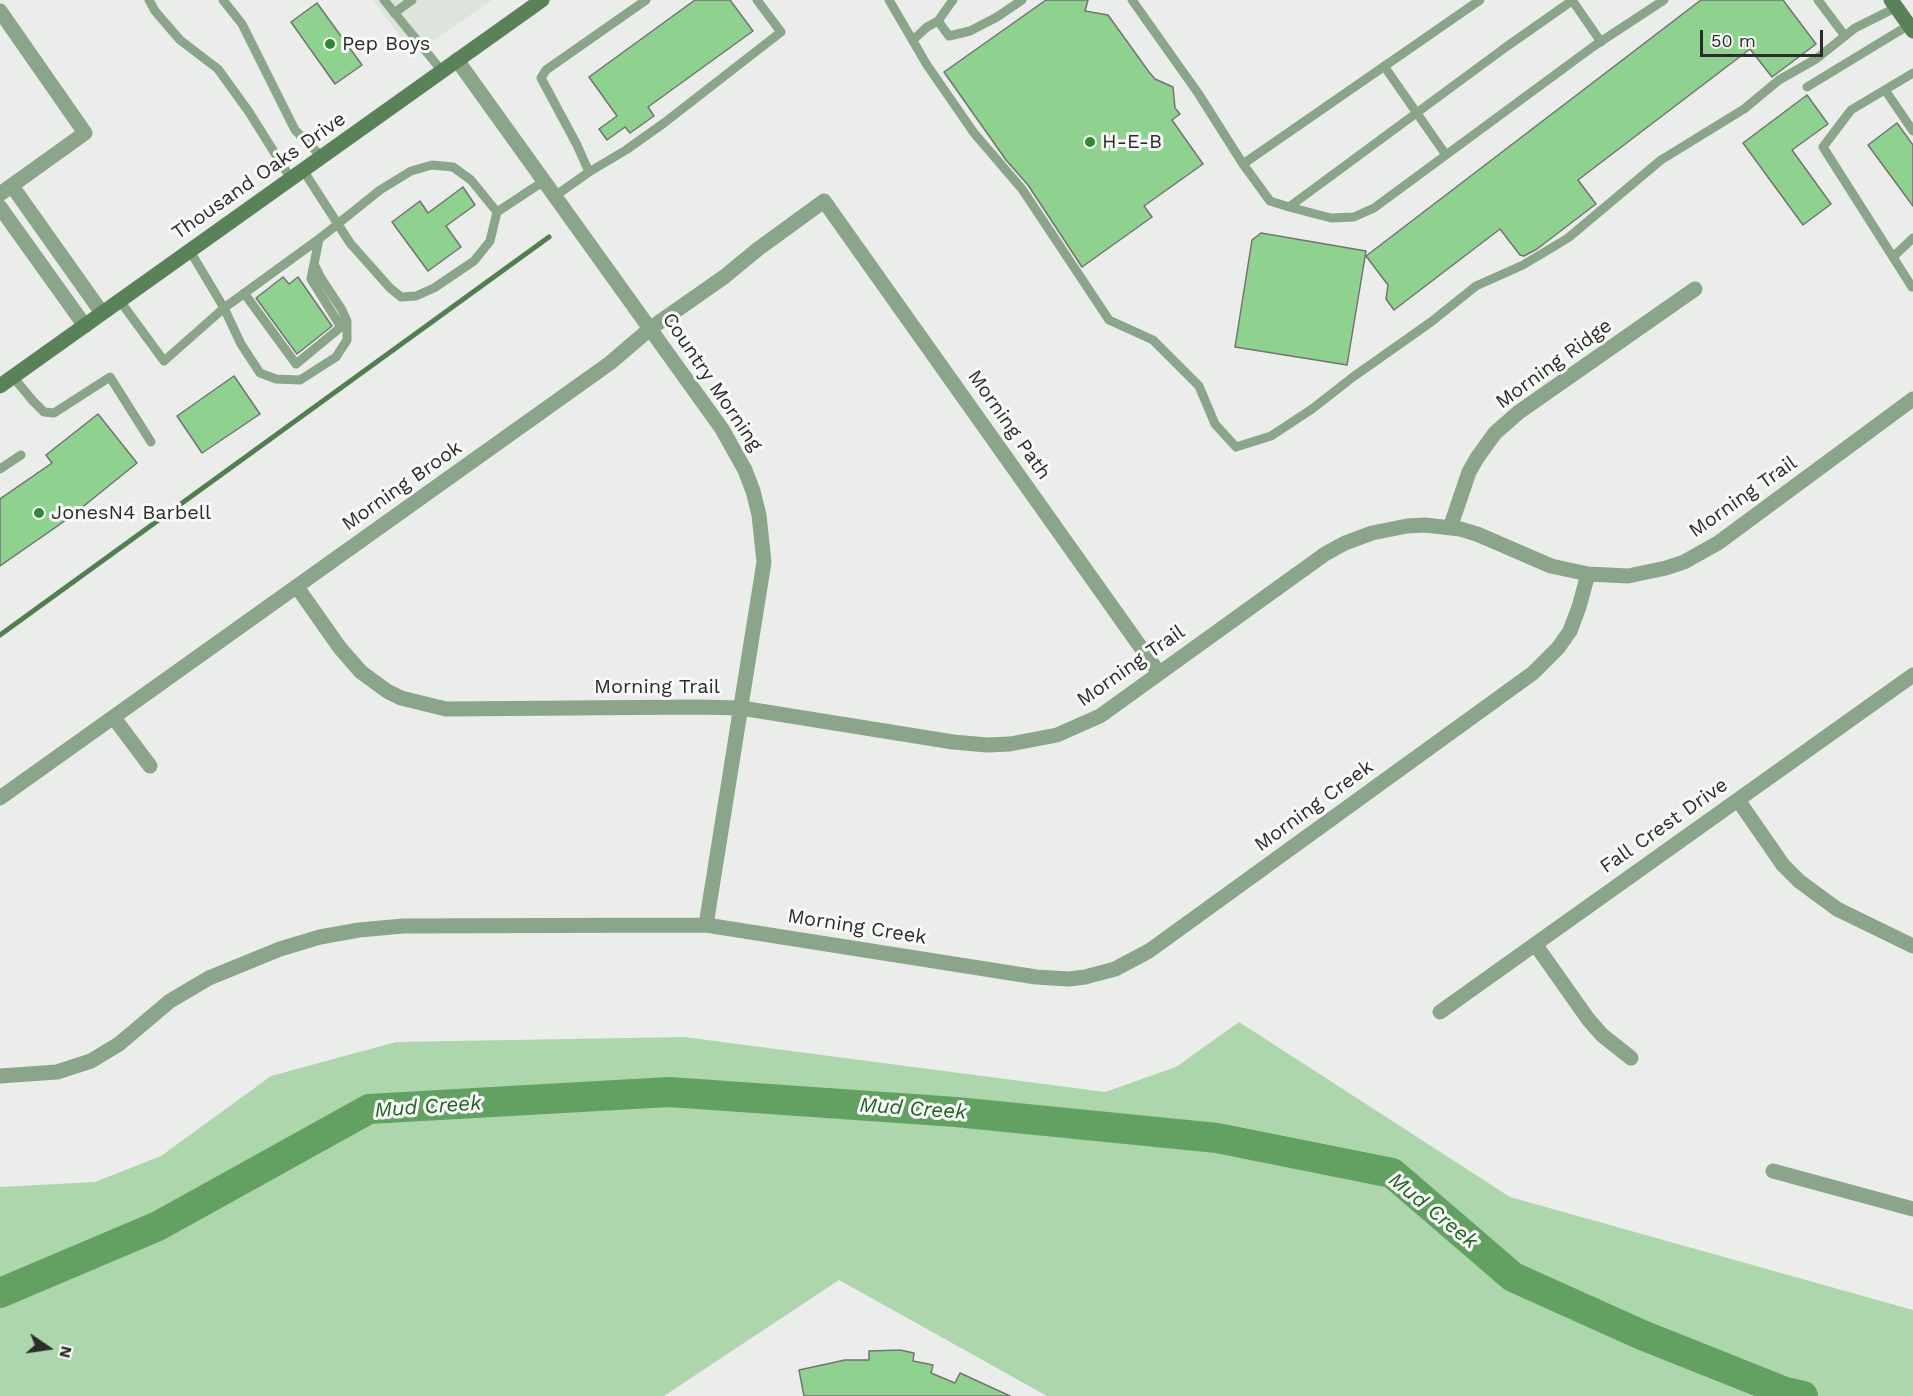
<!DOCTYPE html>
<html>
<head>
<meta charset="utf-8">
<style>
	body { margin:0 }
	#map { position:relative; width:1913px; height:1396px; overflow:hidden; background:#ebedea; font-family:"Work Sans",sans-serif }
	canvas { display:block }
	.north { position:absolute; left:18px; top:1318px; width:60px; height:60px; -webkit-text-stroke:4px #f8faf8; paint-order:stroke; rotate:103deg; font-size:16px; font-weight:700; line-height:24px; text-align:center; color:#2c2c2c }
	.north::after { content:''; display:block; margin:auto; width:21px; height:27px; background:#2c2c2c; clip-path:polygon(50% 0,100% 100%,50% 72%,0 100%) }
	.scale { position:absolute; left:1700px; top:30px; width:123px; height:27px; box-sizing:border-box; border:3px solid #2c2c2c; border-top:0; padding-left:8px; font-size:18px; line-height:21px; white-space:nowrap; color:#2c2c2c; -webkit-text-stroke:4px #f8faf8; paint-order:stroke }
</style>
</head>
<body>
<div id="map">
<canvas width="1913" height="1396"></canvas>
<div class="north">N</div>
<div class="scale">50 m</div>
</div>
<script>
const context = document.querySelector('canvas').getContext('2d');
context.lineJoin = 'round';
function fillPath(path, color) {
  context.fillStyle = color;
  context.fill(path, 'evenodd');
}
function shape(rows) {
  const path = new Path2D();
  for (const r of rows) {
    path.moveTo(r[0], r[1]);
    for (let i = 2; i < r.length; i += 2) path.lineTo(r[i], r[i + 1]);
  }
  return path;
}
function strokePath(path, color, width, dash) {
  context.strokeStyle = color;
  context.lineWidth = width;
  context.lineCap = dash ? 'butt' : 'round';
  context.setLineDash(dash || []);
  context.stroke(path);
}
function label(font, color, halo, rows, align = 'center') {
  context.font = font + ' "Work Sans",sans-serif';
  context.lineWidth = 6;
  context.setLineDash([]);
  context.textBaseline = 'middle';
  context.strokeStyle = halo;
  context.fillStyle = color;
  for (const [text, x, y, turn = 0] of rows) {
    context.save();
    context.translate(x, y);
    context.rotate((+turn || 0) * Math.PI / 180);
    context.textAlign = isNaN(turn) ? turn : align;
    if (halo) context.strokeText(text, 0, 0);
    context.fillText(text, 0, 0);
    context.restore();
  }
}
const built = shape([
	[373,0,492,0,414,54]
]);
const green = shape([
	[1239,1022,1510,1197,1913,1310,1913,1396,1047,1396,839,1280,664,1396,0,1396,0,1187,95,1182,161,1156,271,1076,396,1042,684,1037,1105,1092,1176,1067]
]);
const stream = shape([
	[0,635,549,237]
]);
const river = shape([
	[0,1293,158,1226,369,1109,669,1092,956,1112,1217,1138,1392,1173,1513,1277,1642,1335,1785,1392,1803,1396]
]);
const building = shape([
	[695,0,730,0,753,31,648,107,654,116,630,133,625,127,607,140,599,129,617,116,589,77,695,0],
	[1046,0,1088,0,1085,11,1108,15,1149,72,1155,79,1173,87,1175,108,1180,114,1172,120,1203,164,1144,206,1152,217,1082,267,1028,185,1006,160,944,72,1046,0],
	[1701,0,1783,0,1816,44,1772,77,1750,49,1578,180,1596,204,1537,249,1524,256,1520,255,1500,229,1394,310,1386,299,1388,285,1366,256,1701,0],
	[317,3,362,65,335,84,291,22,317,3],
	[1807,95,1828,124,1792,150,1831,204,1803,225,1743,143,1807,95],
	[1897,123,1913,145,1913,206,1868,145,1897,123],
	[463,187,475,205,446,226,461,247,428,271,392,222,420,201,428,213,463,187],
	[1261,233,1366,251,1347,365,1235,347,1252,240,1261,233],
	[283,277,289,284,298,277,332,326,297,354,256,298,283,277],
	[234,376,260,414,202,453,177,416,234,376],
	[98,414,137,463,69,518,0,566,0,499,52,463,46,455,98,414],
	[900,1350,914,1353,913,1361,933,1365,931,1373,955,1383,960,1373,1010,1396,804,1396,799,1370,845,1360,869,1360,869,1351,900,1350]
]);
const service = shape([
	[149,0,155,11,180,40,218,69,249,112,291,179],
	[223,0,242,24,295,130,322,157],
	[384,0,442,71],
	[889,0,927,65,974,133,1022,189,1109,320,1153,340,1199,386,1215,424,1236,447,1271,436,1312,409,1353,377,1431,322,1476,286,1523,265,1568,238,1661,160,1744,109,1779,80,1816,59,1855,28,1897,7],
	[1132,0,1198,93,1243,164,1270,201,1289,207,1331,218,1354,217,1374,208,1594,46,1664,0],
	[1572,0,1601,42],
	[1818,0,1845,36],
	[394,13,412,0],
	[938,21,949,36,970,31,997,17,1022,0],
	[913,40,927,27,938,21,953,0],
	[1384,66,1446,155],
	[1807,87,1909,25],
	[1885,90,1913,131],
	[1243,164,1480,0],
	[303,170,350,243,390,288,401,297,416,296,434,288,474,261,490,241,497,212,544,181],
	[589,172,626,150,664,123,781,32,757,0],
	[555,196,589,172,577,145,541,78,546,70,646,0],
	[1289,207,1506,47,1573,0],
	[190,251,224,308,241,344,260,373,276,379,300,380,336,357,347,340,347,321,342,310,321,278,314,264,319,239,380,190,411,171,432,165,453,167,471,180,497,212],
	[1893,257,1913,238],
	[1912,287,1823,147,1851,110,1913,73],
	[244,293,296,364,341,327,311,279,314,264],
	[120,301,164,361,224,308,319,239],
	[13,377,33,401,44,412,54,413,110,377,151,442],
	[0,469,21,455]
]);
const minor = shape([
	[0,11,85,133,0,194],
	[457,60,722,429,745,470,753,491,759,515,764,562,706,925],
	[12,186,102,313],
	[0,207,85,326],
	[1450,528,1469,472,1477,458,1495,433,1519,412,1695,289],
	[297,587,340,648,361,672,387,691,401,698,446,709,697,707,741,708,953,742,987,745,1010,744,1057,735,1100,716,1325,554,1345,543,1372,533,1407,526,1425,525,1460,529,1477,534,1551,566,1588,574,1628,576,1666,568,1684,562,1718,543,1913,399],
	[114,718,150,766],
	[0,798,610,363,651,328,724,277,758,249,824,201,1159,673],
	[1738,800,1783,865,1799,881,1837,909,1913,946],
	[1535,944,1588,1019,1602,1035,1631,1058],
	[1440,1012,1913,675],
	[0,1076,57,1072,91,1061,119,1044,170,1001,209,978,280,949,320,937,359,930,403,926,706,925,1036,977,1069,979,1085,977,1115,969,1149,951,1533,673,1558,648,1570,631,1579,607,1588,574],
	[1773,1171,1913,1209]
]);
const secondary = shape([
	[1891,0,1913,31],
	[0,386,542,0]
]);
const markers = [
	[330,44,6,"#308736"],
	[1090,142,6,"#308736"],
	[39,513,6,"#308736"]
];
const poiNames = [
	["Pep Boys",342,44],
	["H-E-B",1102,142],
	["JonesN4 Barbell",51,513]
];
const streetNames = [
	["Thousand Oaks Drive",259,176,-35],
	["Morning Ridge",1554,364,-36],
	["Country Morning",712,382,56],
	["Morning Path",1009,425,55],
	["Morning Brook",402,486,-35],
	["Morning Trail",1743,497,-35],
	["Morning Trail",1131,666,-35],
	["Morning Trail",657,687],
	["Morning Creek",1314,806,-36],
	["Fall Crest Drive",1664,826,-35],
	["Morning Creek",857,927,9]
];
const waterNames = [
	["Mud Creek",428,1107,-4],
	["Mud Creek",913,1109,4],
	["Mud Creek",1433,1211,39]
];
fillPath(built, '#dce4dc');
fillPath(green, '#add6ac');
strokePath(stream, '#527e52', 5);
strokePath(river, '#62a162', 30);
fillPath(building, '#8fd18f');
strokePath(building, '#727472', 1.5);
strokePath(service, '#8aa589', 9);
strokePath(minor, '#8aa589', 15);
strokePath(secondary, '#5a8259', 15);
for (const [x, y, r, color] of markers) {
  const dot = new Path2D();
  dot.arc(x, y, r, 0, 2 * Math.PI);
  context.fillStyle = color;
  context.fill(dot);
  strokePath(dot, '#f8faf8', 2);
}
label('20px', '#2c2c2c', '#f8faf8', poiNames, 'left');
label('20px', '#2c2c2c', '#f8faf8', streetNames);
label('italic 21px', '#206124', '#f8faf8', waterNames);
</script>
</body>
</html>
